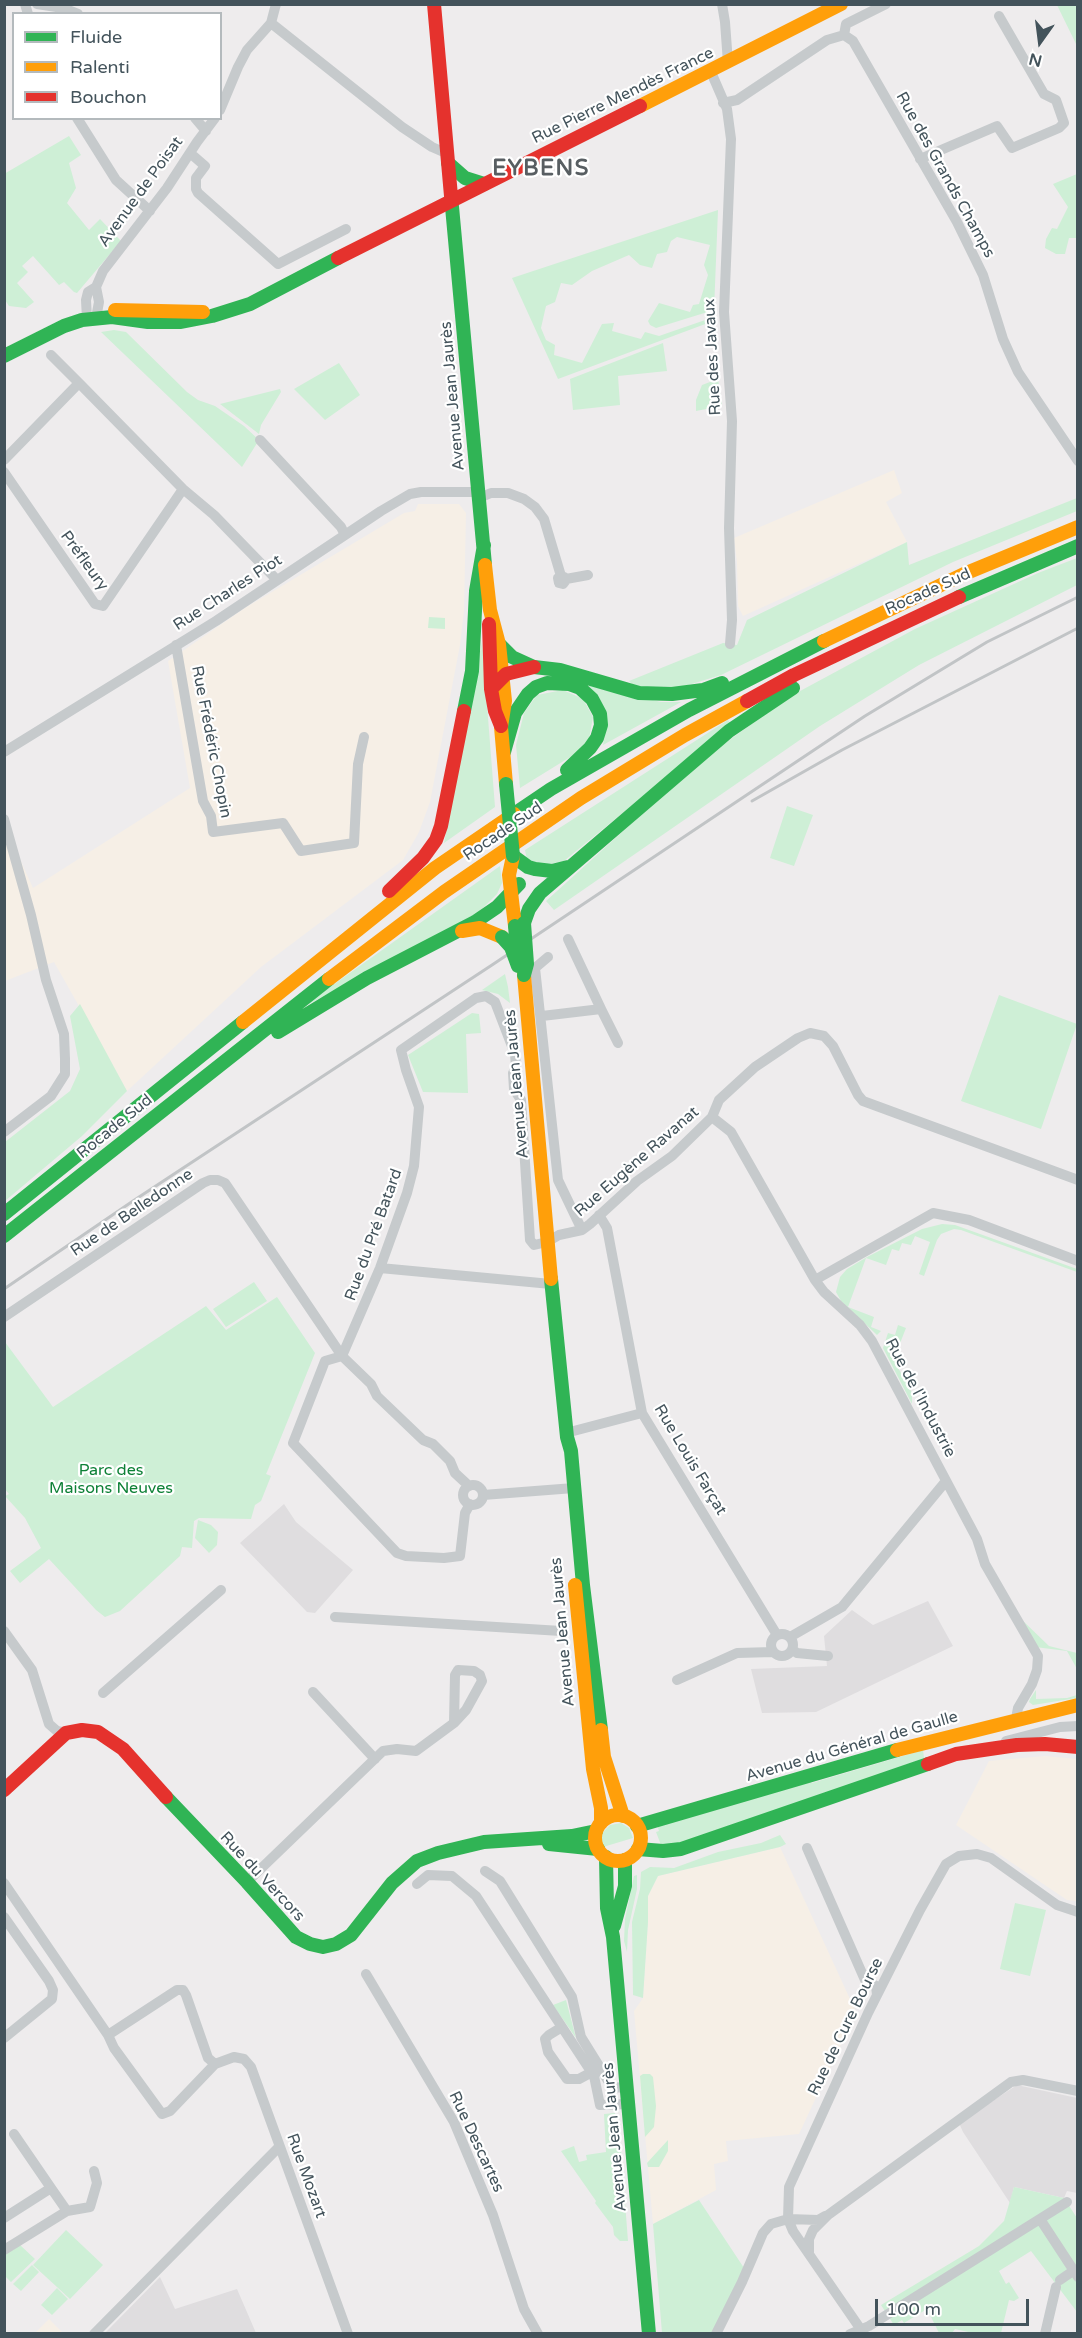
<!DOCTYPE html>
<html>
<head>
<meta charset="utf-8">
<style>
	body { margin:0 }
	#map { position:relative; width:1082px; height:2338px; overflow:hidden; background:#eeeced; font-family:"Varela Round",sans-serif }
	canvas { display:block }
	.frame { position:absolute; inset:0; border:6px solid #43535b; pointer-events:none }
	.legend { position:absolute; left:12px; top:12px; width:210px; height:108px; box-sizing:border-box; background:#fff; border:2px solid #b4babd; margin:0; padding:8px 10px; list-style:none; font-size:18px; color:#43535b }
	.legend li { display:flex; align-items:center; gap:12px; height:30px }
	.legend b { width:30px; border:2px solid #b4babd }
	.north { position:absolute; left:1010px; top:12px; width:60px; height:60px; -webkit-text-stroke:4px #fff; paint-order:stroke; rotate:194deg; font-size:16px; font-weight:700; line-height:24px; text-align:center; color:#43535b }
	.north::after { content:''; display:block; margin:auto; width:21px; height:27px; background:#43535b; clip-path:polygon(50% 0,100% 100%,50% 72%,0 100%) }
	.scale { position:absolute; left:875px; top:2299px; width:154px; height:27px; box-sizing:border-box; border:3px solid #43535b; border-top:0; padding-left:8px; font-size:18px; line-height:21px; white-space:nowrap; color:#43535b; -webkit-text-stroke:4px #fff; paint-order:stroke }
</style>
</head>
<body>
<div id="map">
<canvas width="1082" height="2338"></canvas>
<div class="frame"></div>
<ul class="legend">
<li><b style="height:8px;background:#30b455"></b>Fluide</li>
<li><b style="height:8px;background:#ff9f0a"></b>Ralenti</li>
<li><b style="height:8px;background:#e5322d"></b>Bouchon</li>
</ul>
<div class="north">N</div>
<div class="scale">100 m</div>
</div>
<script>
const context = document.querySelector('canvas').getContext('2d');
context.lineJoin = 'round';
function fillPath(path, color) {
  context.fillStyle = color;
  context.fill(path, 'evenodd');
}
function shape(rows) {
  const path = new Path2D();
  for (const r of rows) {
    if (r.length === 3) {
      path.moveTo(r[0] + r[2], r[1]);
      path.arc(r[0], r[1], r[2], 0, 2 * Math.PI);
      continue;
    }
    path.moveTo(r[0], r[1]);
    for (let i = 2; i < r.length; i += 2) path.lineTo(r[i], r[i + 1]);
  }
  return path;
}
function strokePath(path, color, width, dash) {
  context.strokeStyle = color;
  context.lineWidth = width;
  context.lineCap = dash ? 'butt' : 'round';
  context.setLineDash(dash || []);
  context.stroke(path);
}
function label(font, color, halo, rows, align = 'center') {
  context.font = font + ' "Varela Round",sans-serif';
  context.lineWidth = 4.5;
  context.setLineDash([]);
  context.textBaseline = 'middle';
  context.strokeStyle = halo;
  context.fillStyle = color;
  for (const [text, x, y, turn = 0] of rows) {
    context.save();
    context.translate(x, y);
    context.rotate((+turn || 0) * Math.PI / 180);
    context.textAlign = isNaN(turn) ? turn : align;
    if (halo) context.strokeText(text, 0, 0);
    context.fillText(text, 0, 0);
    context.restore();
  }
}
const commercial = shape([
	[894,470,902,493,886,502,907,542,743,616,738,606,737,562,734,538],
	[418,504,459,504,466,513,464,611,460,645,430,802,419,832,403,860,261,967,127,1091,54,962,5,981,4,824,33,888,190,788,168,661,245,608,404,513,415,511],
	[1045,1756,1077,1759,1077,1901,1067,1900,956,1825,989,1761],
	[780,1847,856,2012,799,2134,726,2141,728,2161,714,2164,716,2190,653,2224,634,2011,643,1998,648,1922,648,1896,658,1876],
	[49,2319,63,2333,35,2333]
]);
const education = shape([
	[284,1504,296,1522,353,1570,315,1613,307,1612,240,1543],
	[928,1601,953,1646,816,1712,762,1713,751,1669,827,1666,824,1636,852,1610,873,1625],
	[1017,2085,1077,2098,1077,2193,1067,2191,1064,2198,1014,2187,1010,2203,963,2132,959,2123],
	[160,2277,175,2309,237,2289,256,2333,105,2333]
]);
const green = shape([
	[1057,5,1077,5,1077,46],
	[69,136,81,155,69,163,76,188,67,203,89,230,100,219,121,241,77,293,74,292,64,282,59,285,33,256,22,266,28,272,17,283,34,302,26,308,9,306,5,300,4,174],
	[1077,174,1077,238,1069,238,1065,254,1056,254,1045,248,1046,239,1052,228,1057,229,1068,207,1053,184],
	[718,210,714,310,656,328,650,325,648,321,659,303,690,312,693,305,699,304,708,275,704,265,710,245,677,237,671,241,667,252,657,254,652,268,640,265,629,255,592,271,572,285,561,283,555,302,546,306,541,328,546,340,555,345,554,355,582,363,602,324,614,323,612,331,641,339,645,332,659,336,711,318,716,320,558,379,512,278],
	[114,330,126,332,187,392,198,400,215,406,244,426,259,440,242,467,101,332],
	[663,343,667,371,618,376,620,405,573,410,570,379],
	[339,363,360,395,325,420,294,389],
	[718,379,722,406,696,411,696,400,702,385],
	[280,389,281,392,261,425,259,434,220,404],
	[1077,498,1077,511,953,562,721,675,682,687,635,687,629,681,723,643,737,645,747,620,907,542,909,565],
	[1077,558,1077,585,919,665,820,726,554,910,546,901,663,795,724,744,789,697,915,629,1038,573],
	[429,617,445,618,445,629,428,628],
	[482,641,495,807,444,843],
	[584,684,661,702,681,702,603,745,607,721],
	[563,690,583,699,593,717,589,739,575,754,520,788,516,745,524,713,537,695],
	[728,720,731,724,564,861,544,865,527,860,525,850],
	[787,806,813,815,794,866,770,858],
	[500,866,502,883,497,894,479,912,298,1010],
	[505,974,508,987,510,1003,498,994,482,990],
	[999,995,1077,1024,1041,1129,961,1101],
	[80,1004,127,1091,82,1136,5,1201,5,1142,70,1091,80,1069,70,1016],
	[472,1013,479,1014,481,1033,466,1034,468,1093,423,1092,408,1055],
	[942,1224,955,1225,1077,1269,1077,1272,961,1230,954,1229,941,1234,937,1240,924,1276,919,1274,930,1242,915,1236,911,1245,902,1243,899,1251,892,1249,886,1265,866,1258,848,1307,874,1317,871,1327,881,1331,877,1335,841,1301,836,1292,840,1277,847,1269,867,1257,922,1229],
	[254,1282,267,1301,226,1327,213,1309],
	[277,1297,315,1353,267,1472,266,1474,271,1476,261,1501,255,1505,251,1519,199,1518,194,1521,192,1548,182,1547,180,1556,120,1611,105,1617,96,1610,49,1559,20,1583,10,1571,41,1548,25,1518,5,1496,9,1494,4,1488,5,1342,53,1407,206,1306,226,1330],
	[898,1325,906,1328,895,1356,896,1364,912,1393,912,1404,883,1348,888,1333,895,1335],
	[198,1520,211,1525,218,1532,217,1545,209,1553,195,1538],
	[1021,1619,1049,1646,1077,1653,1077,1669,1067,1651,1035,1647],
	[1036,1690,1036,1699,1067,1698,1077,1695,1077,1698,1033,1705,1029,1702,1030,1699],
	[923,1750,924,1758,892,1770,678,1844,661,1845,656,1832,659,1831,657,1825,808,1780,812,1783],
	[621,1823,629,1828,633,1838,603,1847,601,1837,603,1832,610,1825],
	[780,1835,786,1844,780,1847,658,1876,648,1896,648,1922,643,1998,633,1995,632,1922,640,1889,641,1872,650,1867,674,1868,718,1852,761,1843],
	[637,1875,637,1889,628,1930,627,1952,624,1941,625,1919,634,1876],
	[1015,1903,1046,1910,1030,1976,1000,1969],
	[566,2000,576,2038,553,2005],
	[643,2074,650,2074,653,2077,656,2106,654,2127,645,2137,640,2076],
	[615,2113,621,2151,628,2241,620,2241,614,2235,613,2227,595,2203,596,2201,561,2151,574,2146,579,2162,587,2160,586,2155,606,2152,604,2114],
	[668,2140,668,2151,659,2167,648,2167,647,2163],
	[1014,2187,1064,2198,1077,2218,1077,2312,1031,2251,999,2271,1006,2284,1009,2282,1019,2298,1014,2301,1009,2300,1001,2333,973,2333,955,2329,952,2333,939,2333,927,2309,904,2323,902,2320,894,2325,881,2305,979,2246,1004,2221],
	[699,2200,744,2268,714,2333,662,2333,653,2224],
	[66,2230,103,2265,70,2299,33,2265],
	[20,2245,35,2259,11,2282,5,2276,5,2255],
	[32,2265,39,2272,21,2291,13,2284],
	[57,2288,68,2299,52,2315,41,2305]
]);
const street = shape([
	[25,4,28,14],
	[37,4,63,8,78,14],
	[722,4,725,22,728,63],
	[271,23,402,127,432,147,448,154],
	[844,35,846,24,886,4],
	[711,72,727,109,731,139,724,312,732,421,729,528,732,620,730,644],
	[723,103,737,100,827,40,844,35,853,41,957,222,983,275,1003,339,1018,372,1078,461],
	[220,110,238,67,247,50,271,23,276,4],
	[77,118,116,180,150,211],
	[195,118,206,131],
	[190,153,205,166,196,178,196,189,198,193,278,264,346,229],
	[920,159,997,126,1012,148,1059,128,1064,123,1056,100,1044,94,999,16],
	[96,318,99,302,96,287],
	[87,319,86,300,88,292,96,287,103,271,167,188,197,142,215,118],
	[51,355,79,383],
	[260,440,341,527,345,535],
	[4,460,79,383,183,489,214,515,277,580],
	[4,472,95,604,103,606,183,489],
	[479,498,491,493,508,493,524,499,535,507,544,519,561,576,558,578,559,583,563,584,566,580,564,577,561,576],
	[566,579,588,575],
	[176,645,203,801,211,816,213,832,283,823,301,851,354,843,358,764,364,737],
	[4,752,216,621,381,511,410,494,421,492,478,492],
	[4,819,31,915,46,980,64,1034,65,1059,65,1074,51,1096,4,1132],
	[548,957,535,968,558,1180,582,1230],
	[601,1009,618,1043],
	[542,1016,601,1009,568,939],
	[712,1117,731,1132,815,1280,824,1292,860,1325,872,1341,977,1539,985,1564,1038,1656,1037,1670,1032,1684,1018,1708,1016,1719],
	[599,1215,607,1228,642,1413,777,1635],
	[380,1268,551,1284],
	[815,1280,933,1213,969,1220,1078,1261],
	[4,1317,203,1183,210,1180,218,1180,225,1183,342,1356,371,1384,377,1396,423,1440,433,1444,450,1461,455,1473,469,1486],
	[342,1356,380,1268,407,1193,414,1166,419,1107,406,1070,401,1050,476,998,486,996,495,1002,515,1054,516,1068,513,1073,514,1089,521,1100,530,1240,534,1245,547,1242,559,1235,582,1230,590,1224,637,1181,672,1156,712,1117,719,1100,755,1067,798,1038,810,1033,824,1036,833,1046,858,1095,863,1101,1078,1180],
	[342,1356,325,1361,293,1443,397,1553,406,1556,444,1558,460,1556,465,1513,470,1504],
	[566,1433,642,1413],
	[473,1495,10],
	[483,1495,574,1488],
	[335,1617,561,1631],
	[4,1631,32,1670,49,1724,57,1731,66,1733],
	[782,1645,11],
	[790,1637,842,1607,946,1481],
	[793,1650,797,1653,828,1656],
	[677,1680,737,1653,773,1652],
	[313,1692,375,1759],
	[103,1693,221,1590],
	[1006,1741,1060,1727,1078,1726],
	[807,1848,865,1980,876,1986,877,1995],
	[485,1871,500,1881,572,1997,581,2037,612,2087,627,2088],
	[247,1882,383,1751,397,1749,416,1751,454,1723,466,1710,482,1681,480,1675,474,1671,458,1670,455,1675,454,1723],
	[4,1883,108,2035,177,1990,183,1990,186,1995,208,2058,215,2064],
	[417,1884,428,1875,452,1876,476,1896,594,2076,600,2105,628,2104],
	[4,1917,49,1981,53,1990,52,1999,4,2038],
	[366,1974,454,2122,493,2215,524,2309,538,2334],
	[562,2027,549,2035,545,2039,548,2052,567,2079,579,2079,592,2072],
	[108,2035,114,2048,162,2114,170,2111,215,2064,234,2057,244,2059,251,2067,348,2334],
	[14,2134,51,2188],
	[67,2211,90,2207,97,2183,94,2171],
	[4,2218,51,2188,67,2211,4,2250],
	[1040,2219,1078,2277],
	[809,2252,809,2239,813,2230,828,2215,1011,2082,1023,2080,1078,2091],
	[1060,2280,1073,2271],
	[94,2334,279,2147],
	[716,2334,742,2282,763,2233,771,2224,788,2219,818,2220,825,2216],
	[850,2334,869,2326,1067,2202],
	[864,2334,793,2231,788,2219,789,2187,868,2013,920,1910,946,1864,959,1856,977,1854,991,1858,1057,1905,1078,1912],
	[1045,2334,1056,2287]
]);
const fast = shape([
	[448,163,465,178,484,184],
	[451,196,485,565],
	[4,356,64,326,82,320,112,317,148,322,181,322,212,316,250,304,338,258],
	[959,597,1078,546],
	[499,644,512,657,534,667,560,670,639,693,672,694,703,690,722,683],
	[464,711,472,671,476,591,484,545],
	[504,752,515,713,528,694,536,687,547,683,569,684,580,688,592,699,600,714,601,725,597,738,590,748,567,770],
	[514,814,551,789,689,710,824,641],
	[513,856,528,867,535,869,552,871,568,867],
	[524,923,529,909,540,893,729,731,793,688],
	[278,1032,367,978,475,922,497,907,519,884],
	[4,1214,243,1022],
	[4,1236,329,979],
	[551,1279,567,1437,571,1451,583,1585,601,1730],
	[166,1797,247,1882,296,1937,310,1944,323,1947,336,1944,351,1935,392,1883,417,1861,438,1853,484,1842,572,1836,596,1831],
	[637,1826,897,1750],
	[549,1844,598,1849],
	[638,1849,663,1851,681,1849,928,1764],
	[606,1857,607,1908,613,1937,649,2334],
	[614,1926,625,1886,625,1860]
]);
const slow = shape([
	[640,106,841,4],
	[115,310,203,312],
	[485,565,490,610,499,644,505,701,501,727,506,784],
	[824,641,964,574,1078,527],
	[513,856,509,875,515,926],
	[462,931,480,928,502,937],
	[524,975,551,1279],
	[329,979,444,892,581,798,685,735,747,701],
	[243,1022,435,868,514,814],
	[575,1585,593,1769,601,1808,601,1823],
	[601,1730,604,1757,623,1816],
	[897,1750,1078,1705],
	[618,1838,23]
]);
const jam = shape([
	[434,4,451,196],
	[338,258,640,106],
	[489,624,491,689,495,711,501,726],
	[491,689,506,674,534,667],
	[747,701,794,675,959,597],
	[389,891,423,858,436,840,441,826,464,711],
	[928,1764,956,1754,1017,1745,1045,1744,1078,1747],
	[4,1790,66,1733,82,1730,98,1732,123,1749,166,1797]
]);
const rail = shape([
	[752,801,842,750,1078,628],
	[4,1289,133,1201,492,965,865,716,987,642,1078,597]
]);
const fastBridge = shape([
	[506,784,513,856],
	[524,923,527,964,524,975],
	[515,926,517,950],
	[502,937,511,947,518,966]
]);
const streetNames = [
	["Rue Pierre Mendès France",623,96,-26],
	["Rue des Grands Champs",945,175,61],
	["Avenue de Poisat",141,192,-54],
	["Rue des Javaux",713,357,-93],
	["Avenue Jean Jaurès",453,396,-95],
	["Préfleury",84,561,54],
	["Rocade Sud",928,592,-24],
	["Rue Charles Piot",228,593,-33],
	["Rue Frédéric Chopin",211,742,79],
	["Rocade Sud",503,832,-34],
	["Avenue Jean Jaurès",517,1084,-95],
	["Rocade Sud",115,1127,-39],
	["Rue Eugène Ravanat",637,1162,-41],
	["Rue de Belledonne",132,1213,-34],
	["Rue du Pré Batard",374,1235,-70],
	["Rue de l'Industrie",920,1398,62],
	["Rue Louis Farçat",690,1460,59],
	["Avenue Jean Jaurès",563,1632,-95],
	["Avenue du Général de Gaulle",852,1747,-16],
	["Rue du Vercors",262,1877,47],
	["Rue de Cure Bourse",846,2027,-64],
	["Avenue Jean Jaurès",615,2137,-95],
	["Rue Descartes",476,2142,65],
	["Rue Mozart",306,2176,70]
];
const parkNames = [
	["Parc des",111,1471],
	["Maisons Neuves",111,1489]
];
const districtNames = [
	["EYBENS",541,169]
];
fillPath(commercial, '#f6efe6');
fillPath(education, '#dfdddf');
fillPath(green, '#ceefd6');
strokePath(street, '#c6cacc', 10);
strokePath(fast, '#30b455', 14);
strokePath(slow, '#ff9f0a', 14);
strokePath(jam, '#e5322d', 14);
strokePath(rail, '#c1c4c6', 3);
strokePath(fastBridge, '#30b455', 14);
label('16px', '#43535b', '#fff', streetNames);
label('16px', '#0e8137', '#fff', parkNames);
context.letterSpacing = '1.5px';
label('bold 22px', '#585e62', '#fff', districtNames);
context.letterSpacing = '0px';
</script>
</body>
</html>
